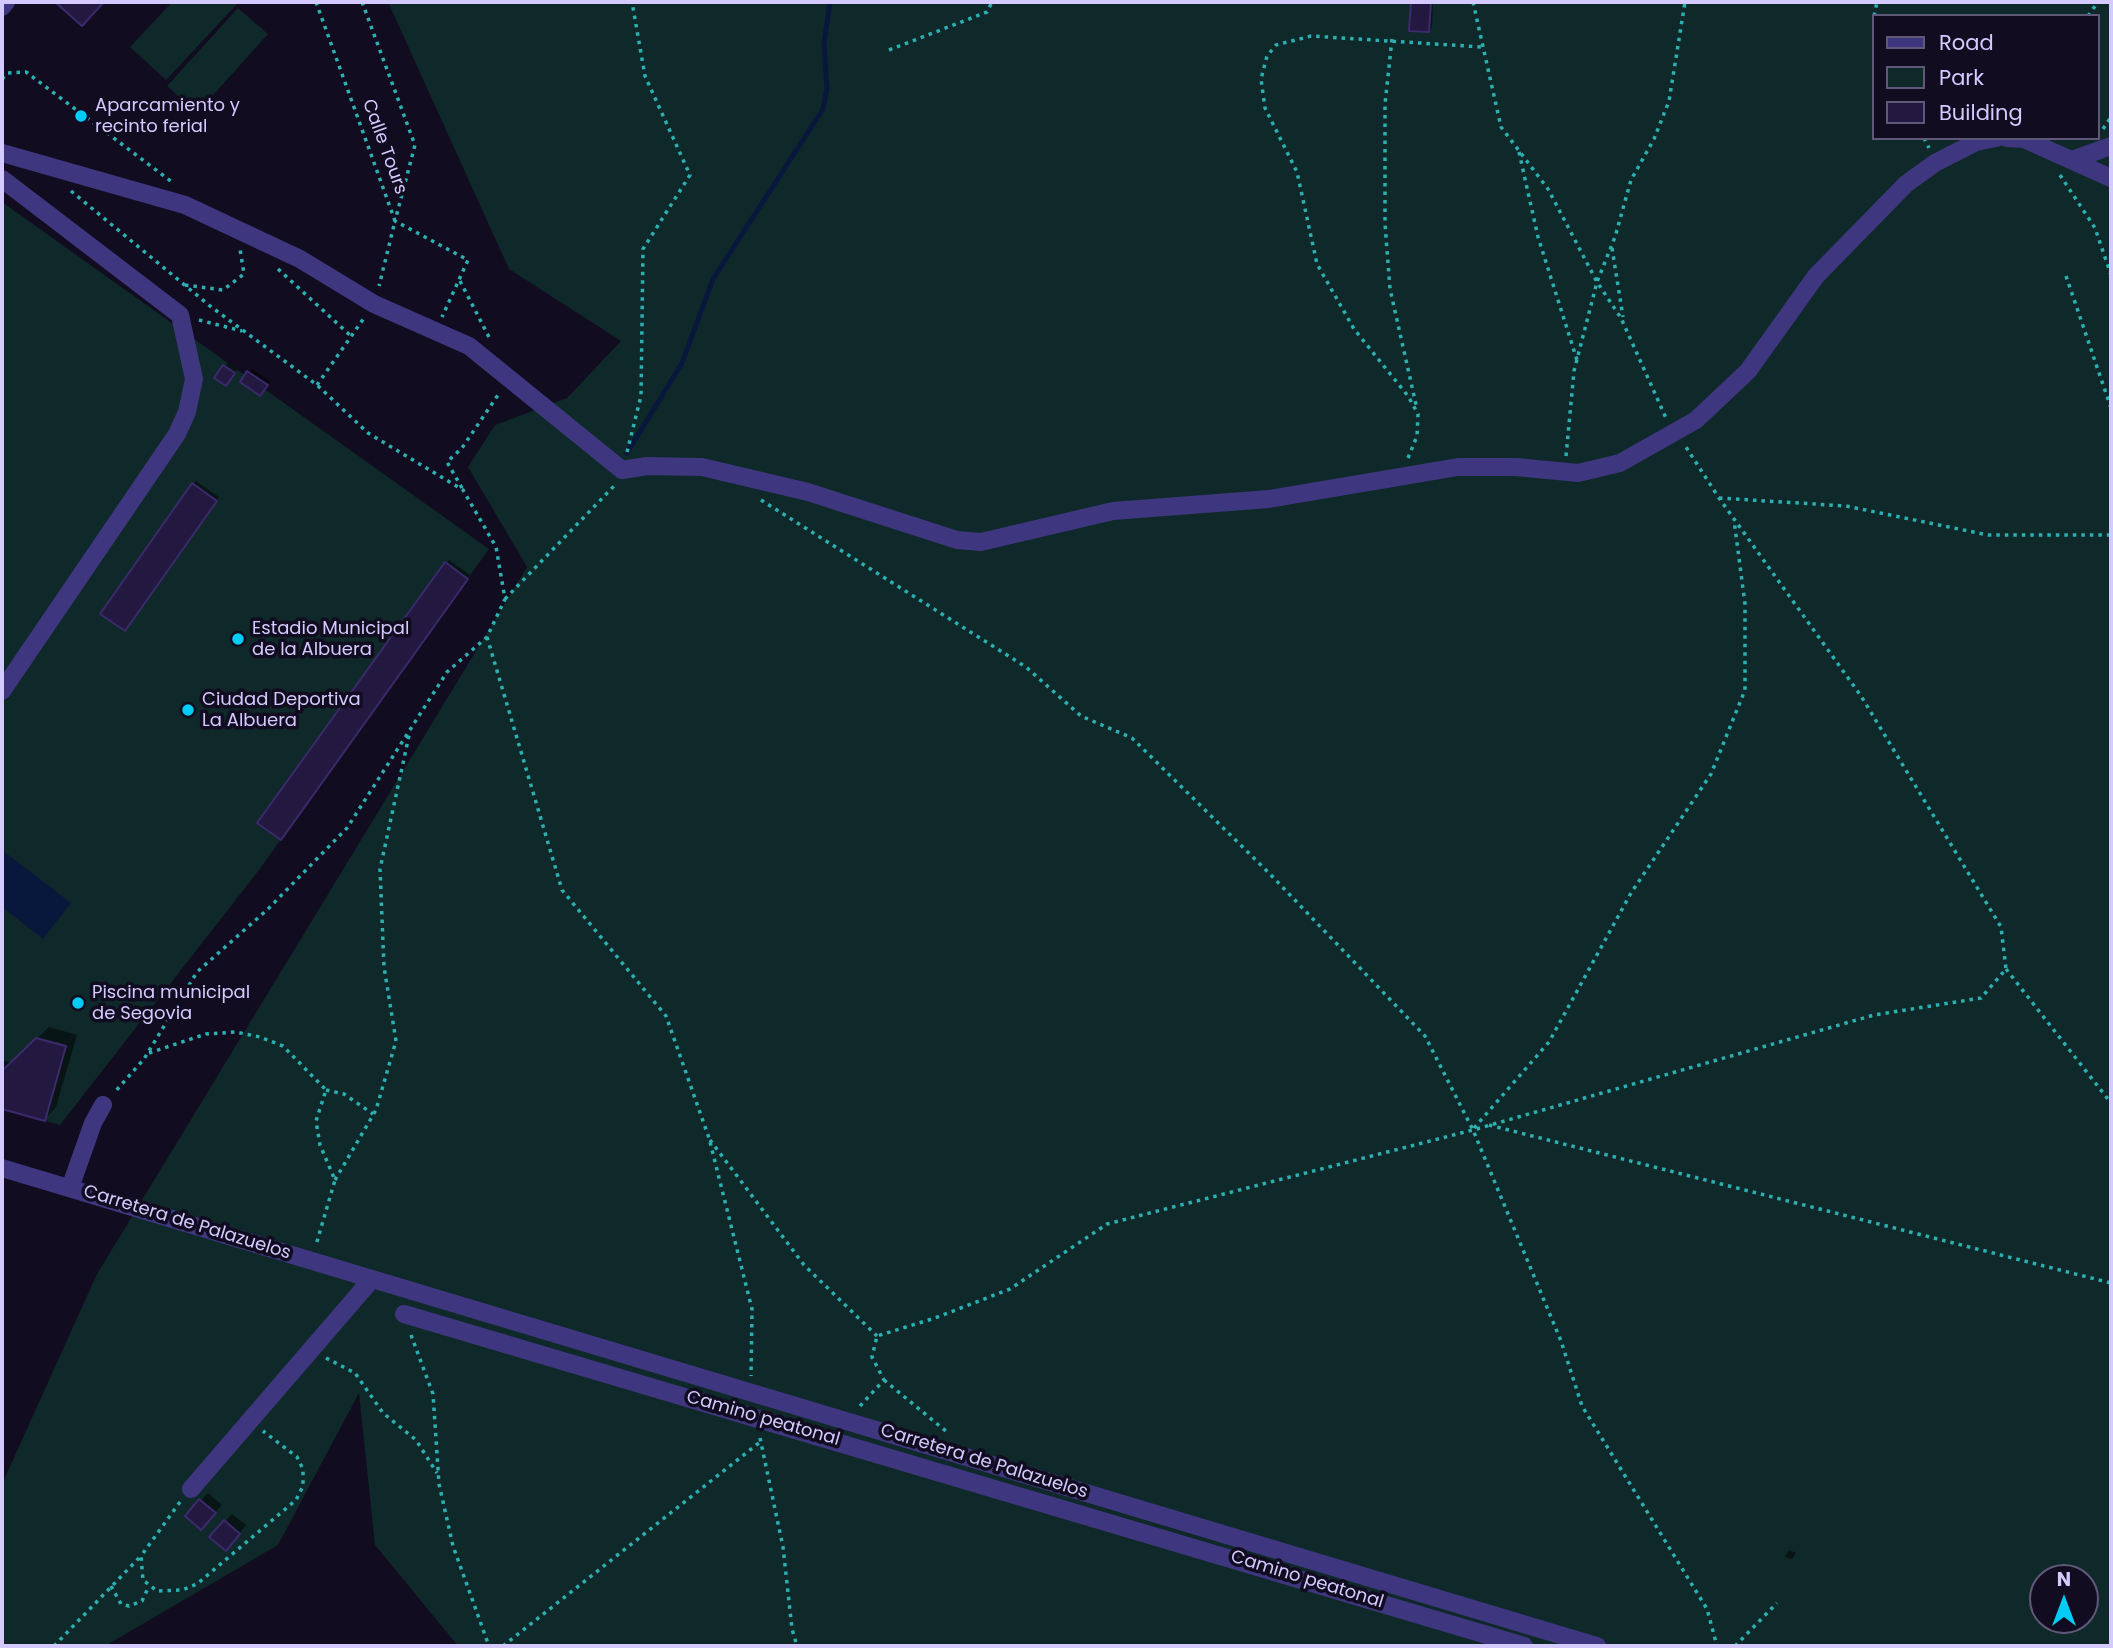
<!DOCTYPE html>
<html>
<head>
<meta charset="utf-8">
<style>
	body { margin:0 }
	#map { position:relative; width:2113px; height:1648px; overflow:hidden; background:#110c1f; font-family:Poppins,sans-serif }
	canvas { display:block }
	.frame { position:absolute; inset:0; border:4px solid #d4caff; pointer-events:none }
	.legend { position:absolute; left:1872px; top:14px; width:228px; height:126px; box-sizing:border-box; background:#110c1f; border:2px solid #5f5879; margin:0; padding:9px 12px; list-style:none; font-size:21px; color:#d4caff }
	.legend li { display:flex; align-items:center; gap:14px; height:35px }
	.legend b { width:35px; border:2px solid #5f5879 }
	.north { position:absolute; left:2029px; top:1564px; width:70px; height:70px; box-sizing:border-box; background:#110c1f; border:2px solid #5f5879; border-radius:50%; rotate:0deg; font-size:19px; font-weight:700; line-height:28px; text-align:center; color:#d4caff }
	.north::after { content:''; display:block; margin:auto; width:24px; height:32px; background:#00ccf5; clip-path:polygon(50% 0,100% 100%,50% 72%,0 100%) }
</style>
</head>
<body>
<div id="map">
<canvas width="2113" height="1648"></canvas>
<div class="frame"></div>
<ul class="legend">
<li><b style="height:9px;background:#3e377f"></b>Road</li>
<li><b style="height:19px;background:#0f2829"></b>Park</li>
<li><b style="height:19px;background:#231840"></b>Building</li>
</ul>
<div class="north">N</div>
</div>
<script>
const context = document.querySelector('canvas').getContext('2d');
context.lineJoin = 'round';
function fillPath(path, color) {
  context.fillStyle = color;
  context.fill(path, 'evenodd');
}
function shape(rows) {
  const path = new Path2D();
  for (const r of rows) {
    path.moveTo(r[0], r[1]);
    for (let i = 2; i < r.length; i += 2) path.lineTo(r[i], r[i + 1]);
  }
  return path;
}
function strokePath(path, color, width, dash) {
  context.strokeStyle = color;
  context.lineWidth = width;
  context.lineCap = dash ? 'butt' : 'round';
  context.setLineDash(dash || []);
  context.stroke(path);
}
function label(font, color, halo, rows, align = 'center') {
  context.font = font + ' Poppins,sans-serif';
  context.lineWidth = 7;
  context.setLineDash([]);
  context.textBaseline = 'middle';
  context.strokeStyle = halo;
  context.fillStyle = color;
  for (const [text, x, y, turn = 0] of rows) {
    context.save();
    context.translate(x, y);
    context.rotate((+turn || 0) * Math.PI / 180);
    context.textAlign = isNaN(turn) ? turn : align;
    if (halo) context.strokeText(text, 0, 0);
    context.fillText(text, 0, 0);
    context.restore();
  }
}
const green = shape([
	[172,2,237,4,166,80,130,47],
	[388,2,2111,2,2111,1646,458,1646,375,1545,359,1393,278,1545,105,1646,2,1646,2,1484,97,1274,527,567,468,467,495,425,567,398,621,341,509,269],
	[1873,16,2097,16,2097,138,1873,138],
	[2043,1578,2085,1578,2085,1620,2043,1620],
	[238,8,268,34,197,113,167,86],
	[2,202,489,549,259,870,60,1125,2,1109]
]);
const water = shape([
	[2,850,71,903,43,939,2,907]
]);
const shadow = shape([
	[1412,2,1433,2,1432,27,1429,31,1411,29],
	[228,363,237,369,229,381,216,377],
	[252,369,270,381,263,391,242,381],
	[196,481,219,497,128,626,193,484],
	[449,560,470,575,284,835,446,564],
	[132,1003,133,1009,127,1011,129,1007],
	[49,1027,77,1035,56,1107,45,1119,2,1107,2,1063,4,1061,13,1063],
	[208,1493,222,1505,201,1527,201,1500],
	[232,1514,246,1525,233,1541,225,1521],
	[1789,1550,1796,1553,1792,1559,1785,1557]
]);
const stream = shape([
	[627,453,682,363,713,279,823,109,827,89,824,44,830,2]
]);
const building = shape([
	[55,2,104,2,82,26,55,2],
	[1411,2,1431,2,1429,32,1409,31,1411,2],
	[223,365,235,373,226,386,214,378,223,365],
	[247,371,268,385,260,396,240,382,247,371],
	[192,483,217,501,125,631,100,614,192,483],
	[445,562,468,579,281,840,257,823,445,562],
	[36,1038,66,1046,45,1121,2,1109,2,1071,36,1038],
	[199,1499,216,1513,201,1530,185,1516,199,1499],
	[224,1520,240,1534,226,1551,209,1537,224,1520]
]);
const path = shape([
	[316,2,395,221,379,286],
	[362,2,415,145,395,221,468,260,442,317],
	[1473,2,1501,127,1548,189,1597,282,1621,318,1666,418],
	[1874,16,1877,2],
	[2088,16,2098,2],
	[1392,39,1385,104,1385,224,1390,289,1417,409],
	[889,50,987,12,992,2],
	[2,79,8,73,26,72,172,182],
	[2103,129,2111,117],
	[1924,138,1929,148],
	[1519,152,1538,237,1577,360],
	[2060,175,2095,228,2111,275],
	[71,191,210,306,317,385,368,433,463,490,496,547,505,599,487,637,447,672,347,828,268,909,197,972,144,1059,114,1093],
	[1612,248,1623,317],
	[278,269,351,336],
	[2066,276,2111,408],
	[460,281,490,339],
	[185,285,223,290,244,274,240,249],
	[199,320,242,331],
	[317,385,364,318],
	[627,452,641,396,643,249,690,175,645,76,632,2],
	[1566,456,1574,371,1597,282,1615,237,1631,180,1654,139,1669,101,1685,2],
	[1408,458,1417,436,1418,414,1408,396,1354,329,1317,264,1297,172,1265,108,1261,79,1267,56,1276,45,1311,36,1482,47],
	[462,488,447,462,462,448,500,392],
	[1719,498,1846,506,1988,535,2111,535],
	[761,500,1026,667,1081,716,1132,738,1269,873,1425,1036,1473,1130,1561,1341,1582,1406,1707,1609,1717,1646],
	[505,599,615,485],
	[487,637,562,890,666,1016,709,1138,752,1309,751,1376],
	[2006,969,2111,1103],
	[149,1053,206,1034,236,1032,260,1037,283,1046,326,1090,316,1121,320,1145,335,1180,316,1245],
	[326,1090,344,1094,373,1114],
	[1489,1125,2111,1283],
	[1474,1128,1549,1042,1631,893,1711,774,1745,690,1745,604,1734,520],
	[710,1140,804,1265,877,1336],
	[335,1180,376,1110,396,1041,384,967,380,869,410,731],
	[411,1335,433,1394,439,1484,453,1546,489,1646],
	[326,1358,355,1373,383,1413,416,1440,437,1473],
	[884,1380,947,1432],
	[860,1406,884,1380,872,1357,877,1336,935,1318,1010,1289,1107,1224,1473,1130,1874,1015,1981,998,2006,969,2001,927,1861,696,1719,498,1684,444],
	[760,1438,783,1547,792,1629,797,1646],
	[180,1502,141,1556,143,1580,157,1591,182,1590,197,1584,296,1500,303,1486,303,1469,297,1457,263,1431],
	[111,1586,121,1604,129,1606,142,1601,149,1586],
	[54,1646,139,1558],
	[503,1646,760,1442],
	[1735,1646,1777,1603]
]);
const minor = shape([
	[2,7,6,2],
	[2007,138,2024,139,2111,178],
	[2,153,185,205,300,259,374,304,469,346,622,470,647,466,702,467,808,492,957,540,981,542,1113,511,1269,499,1458,467,1516,467,1578,473,1620,463,1696,420,1748,371,1816,276,1906,184,1935,163,1976,142,1996,138],
	[2072,160,2111,146],
	[2,179,180,315,194,379,187,412,177,434,2,691],
	[2,1168,1597,1646],
	[70,1188,93,1123,103,1105],
	[404,1314,1524,1646],
	[191,1489,372,1279]
]);
const markers = [
	[81,116,7,"#00ccf5"],
	[238,639,7,"#00ccf5"],
	[188,710,7,"#00ccf5"],
	[78,1003,7,"#00ccf5"]
];
const poiNames = [
	["Aparcamiento y",95,106],
	["recinto ferial",95,127],
	["Estadio Municipal",252,629],
	["de la Albuera",252,650],
	["Ciudad Deportiva",202,700],
	["La Albuera",202,721],
	["Piscina municipal",92,993],
	["de Segovia",92,1014]
];
const streetNames = [
	["Calle Tours",384,147,70],
	["Carretera de Palazuelos",187,1223,17],
	["Camino peatonal",763,1419,16],
	["Carretera de Palazuelos",984,1462,17],
	["Camino peatonal",1307,1580,17]
];
fillPath(green, '#0f2829');
fillPath(water, '#08183c');
fillPath(shadow, '#0007');
strokePath(stream, '#08183c', 5);
fillPath(building, '#231840');
strokePath(building, '#3b2a6c', 2);
strokePath(path, '#2cb0b1', 3.5, [3.5, 5]);
strokePath(minor, '#3e377f', 18);
for (const [x, y, r, color] of markers) {
  const dot = new Path2D();
  dot.arc(x, y, r, 0, 2 * Math.PI);
  context.fillStyle = color;
  context.fill(dot);
  strokePath(dot, '#110c1f', 2.5);
}
label('18px', '#d4caff', '#110c1f', poiNames, 'left');
label('18px', '#d4caff', '#110c1f', streetNames);
</script>
</body>
</html>
